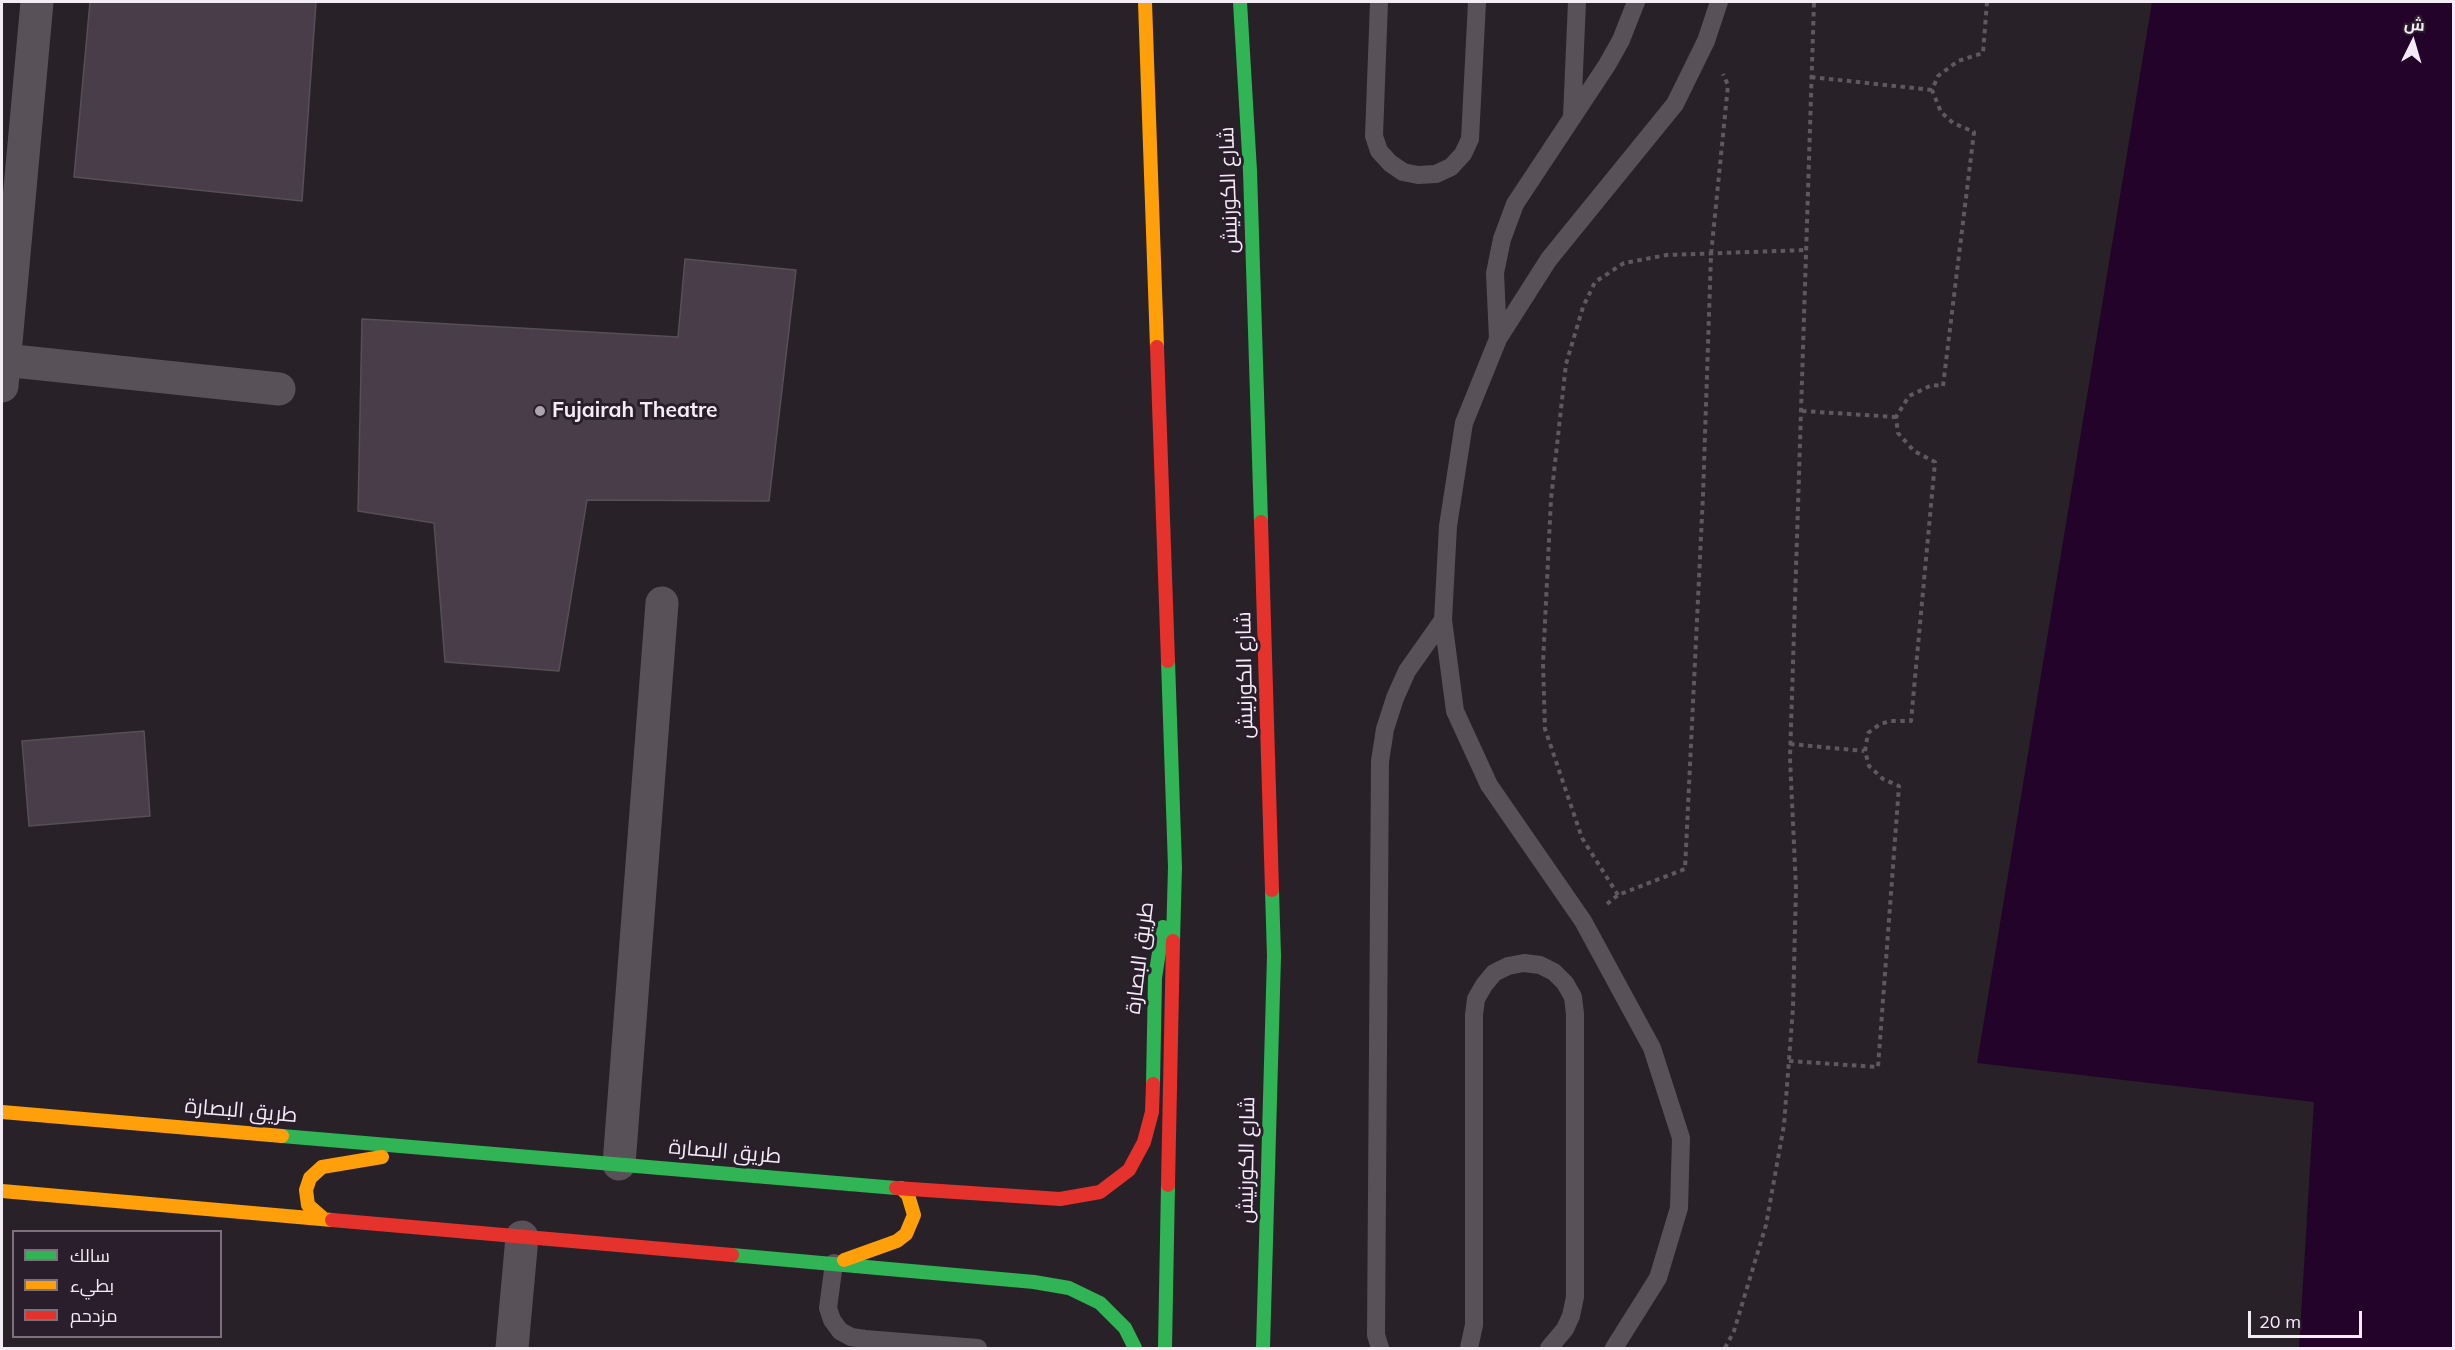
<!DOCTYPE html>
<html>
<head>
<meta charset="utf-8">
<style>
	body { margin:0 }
	#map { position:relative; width:2455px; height:1350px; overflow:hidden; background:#282228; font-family:Mulish,Cairo,sans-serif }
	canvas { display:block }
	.frame { position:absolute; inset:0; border:3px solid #f4ecf5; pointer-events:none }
	.legend { position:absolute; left:12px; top:1230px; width:210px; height:108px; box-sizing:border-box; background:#2a1e2c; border:2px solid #7b707c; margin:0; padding:8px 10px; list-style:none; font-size:18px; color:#f4ecf5 }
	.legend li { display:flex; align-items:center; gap:12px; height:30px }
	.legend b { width:30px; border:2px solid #7b707c }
	.north { position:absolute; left:2383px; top:12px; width:60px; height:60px; -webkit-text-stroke:4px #2a1e2c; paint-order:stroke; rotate:5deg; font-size:16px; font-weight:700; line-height:24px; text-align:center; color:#f4ecf5 }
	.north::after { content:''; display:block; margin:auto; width:21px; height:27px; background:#f4ecf5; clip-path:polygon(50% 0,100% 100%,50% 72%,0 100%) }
	.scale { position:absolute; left:2248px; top:1311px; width:114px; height:27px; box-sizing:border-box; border:3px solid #f4ecf5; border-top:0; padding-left:8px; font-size:18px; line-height:21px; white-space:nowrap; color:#f4ecf5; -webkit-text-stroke:4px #2a1e2c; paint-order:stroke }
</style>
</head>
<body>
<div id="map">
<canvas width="2455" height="1350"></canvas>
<div class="frame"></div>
<ul class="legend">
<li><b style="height:8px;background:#30b455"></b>سالك</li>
<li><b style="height:8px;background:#ff9f0a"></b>بطيء</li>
<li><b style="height:8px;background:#e5322d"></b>مزدحم</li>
</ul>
<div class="north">ش</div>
<div class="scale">20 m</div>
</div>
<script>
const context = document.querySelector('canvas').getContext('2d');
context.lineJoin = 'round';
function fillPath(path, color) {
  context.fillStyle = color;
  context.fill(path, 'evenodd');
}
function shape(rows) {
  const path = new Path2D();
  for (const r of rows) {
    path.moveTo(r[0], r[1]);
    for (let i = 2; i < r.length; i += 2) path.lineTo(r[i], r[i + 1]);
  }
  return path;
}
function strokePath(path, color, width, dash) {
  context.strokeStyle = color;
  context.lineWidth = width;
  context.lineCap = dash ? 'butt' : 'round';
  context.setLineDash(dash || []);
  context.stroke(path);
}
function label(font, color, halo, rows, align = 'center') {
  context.font = font + ' Mulish,Cairo,sans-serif';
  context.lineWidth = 6;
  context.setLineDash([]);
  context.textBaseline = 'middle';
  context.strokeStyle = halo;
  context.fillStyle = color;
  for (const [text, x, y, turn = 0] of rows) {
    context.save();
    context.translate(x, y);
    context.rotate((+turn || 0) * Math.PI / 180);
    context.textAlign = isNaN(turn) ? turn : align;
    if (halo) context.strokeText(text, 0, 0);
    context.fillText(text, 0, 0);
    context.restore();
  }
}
const water = shape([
	[2152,2,2453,2,2453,1348,2299,1348,2314,1102,1977,1063]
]);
const building = shape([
	[90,2,316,2,302,201,74,177,90,2],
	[685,259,796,270,769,501,587,500,559,671,445,662,434,523,358,511,362,319,678,337,685,259],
	[144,731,150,816,29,826,22,741,144,731]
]);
const path = shape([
	[1811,77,1932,90],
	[1802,411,1896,417],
	[1790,744,1864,751],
	[1618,895,1582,838,1545,729,1543,663,1551,499,1566,364,1583,307,1595,282,1624,263,1667,255,1806,250],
	[1607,904,1618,895,1685,869,1703,495,1711,255,1728,85,1723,74],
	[1789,1061,1878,1067,1899,786,1883,779,1869,766,1865,751,1868,733,1880,724,1891,721,1911,721,1935,462,1914,451,1898,433,1896,417,1909,396,1932,385,1943,386,1974,132,1953,123,1941,112,1932,90,1938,76,1958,61,1983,53,1987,2],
	[1725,1348,1734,1331,1766,1225,1784,1125,1793,1008,1796,888,1790,758,1814,2]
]);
const lane = shape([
	[1379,2,1374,136,1379,151,1390,163,1403,172,1418,175,1436,174,1451,167,1463,154,1470,139,1477,2],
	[1572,117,1577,2],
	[1498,339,1495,273,1502,239,1515,204,1607,65,1621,40,1636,2],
	[834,1263,828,1308,832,1320,840,1331,851,1337,865,1339,978,1348],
	[1380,1348,1376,1335,1380,761,1385,729,1395,698,1407,671,1443,620],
	[1469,1348,1474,1325,1474,1015,1476,999,1484,985,1494,973,1508,966,1524,963,1540,965,1554,972,1565,983,1573,997,1575,1014,1575,1297,1571,1316,1565,1329,1549,1348],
	[1614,1348,1658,1278,1679,1208,1681,1138,1652,1048,1583,921,1489,785,1455,711,1443,620,1448,526,1464,423,1498,339,1549,259,1675,104,1706,41,1719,2]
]);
const street = shape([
	[4,360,279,389],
	[2,386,37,2],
	[619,1164,662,603],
	[512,1348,522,1237]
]);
const fast = shape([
	[1240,2,1250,171,1261,522],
	[1168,661,1175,867,1173,941],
	[1153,1084,1155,978,1163,927],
	[282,1136,896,1188],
	[732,1255,1034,1282,1069,1288,1100,1303,1125,1328,1135,1348],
	[1165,1348,1168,1185],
	[1263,1348,1274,956,1272,890]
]);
const slow = shape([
	[1145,2,1157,347],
	[2,1112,282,1136],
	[2,1191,332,1220],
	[324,1219,308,1205,306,1190,310,1178,322,1167,382,1157],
	[844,1260,897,1241,906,1234,914,1215,908,1195,901,1188]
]);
const jam = shape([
	[1157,347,1168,661],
	[1261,522,1272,890],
	[1168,1185,1173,941],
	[896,1188,1060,1199,1100,1192,1129,1170,1144,1142,1152,1112,1153,1084],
	[332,1220,732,1255]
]);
const markers = [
	[540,411,6,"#ada5ad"]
];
const streetNames = [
	["شارع الكورنيش",1229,190,-92],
	["شارع الكورنيش",1245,675,-91],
	["طريق البصارة",1140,958,-83],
	["طريق البصارة",241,1111,5],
	["طريق البصارة",725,1152,5],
	["شارع الكورنيش",1247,1160,-89]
];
const poiNames = [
	["Fujairah Theatre",552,411]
];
fillPath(water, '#230329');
fillPath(building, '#493d4a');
strokePath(building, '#555055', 1.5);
strokePath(path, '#5e595e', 4, [4.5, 4.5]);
strokePath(lane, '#585258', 18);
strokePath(street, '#585258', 33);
strokePath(fast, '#30b455', 14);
strokePath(slow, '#ff9f0a', 14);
strokePath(jam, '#e5322d', 14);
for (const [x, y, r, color] of markers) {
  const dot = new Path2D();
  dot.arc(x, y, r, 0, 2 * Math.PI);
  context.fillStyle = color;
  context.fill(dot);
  strokePath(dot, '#2a1e2c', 2);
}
label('21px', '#f4ecf5', '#2a1e2c', streetNames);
label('bold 21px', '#f4ecf5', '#2a1e2c', poiNames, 'left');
</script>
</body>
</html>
